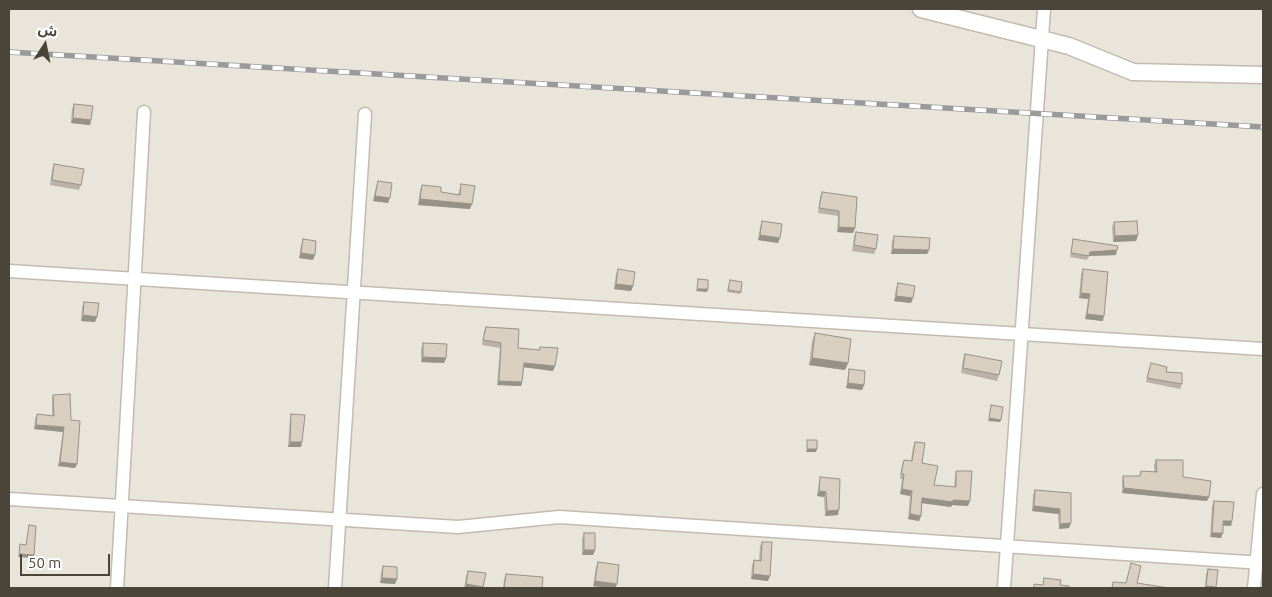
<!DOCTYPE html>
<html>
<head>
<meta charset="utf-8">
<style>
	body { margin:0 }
	#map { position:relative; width:1272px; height:597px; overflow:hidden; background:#f6f3ec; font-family:Ubuntu,"Noto Sans Arabic",sans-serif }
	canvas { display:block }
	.frame { position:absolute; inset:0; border:10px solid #4b4439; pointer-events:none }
	.north { position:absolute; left:20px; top:20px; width:50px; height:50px; -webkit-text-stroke:4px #fff; paint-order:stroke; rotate:11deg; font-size:14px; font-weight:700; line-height:20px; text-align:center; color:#4b4439 }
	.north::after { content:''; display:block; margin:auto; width:18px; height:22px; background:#4b4439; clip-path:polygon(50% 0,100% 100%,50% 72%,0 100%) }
	.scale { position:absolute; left:20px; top:554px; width:90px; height:22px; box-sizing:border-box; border:2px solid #4b4439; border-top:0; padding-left:6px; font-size:15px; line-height:18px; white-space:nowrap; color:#4b4439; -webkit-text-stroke:4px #fff; paint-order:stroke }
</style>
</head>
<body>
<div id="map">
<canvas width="1272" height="597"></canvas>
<div class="frame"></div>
<div class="north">ش</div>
<div class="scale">50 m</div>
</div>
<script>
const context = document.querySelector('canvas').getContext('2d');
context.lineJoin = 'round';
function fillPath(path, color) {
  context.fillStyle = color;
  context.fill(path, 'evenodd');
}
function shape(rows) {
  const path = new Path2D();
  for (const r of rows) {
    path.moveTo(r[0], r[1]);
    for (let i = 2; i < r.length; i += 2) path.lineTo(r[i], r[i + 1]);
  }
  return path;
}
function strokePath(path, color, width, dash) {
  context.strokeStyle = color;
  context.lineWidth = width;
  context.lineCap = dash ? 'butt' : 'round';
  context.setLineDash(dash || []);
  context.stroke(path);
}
const residential = shape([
	[9,9,1263,9,1263,588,9,588]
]);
const minor = shape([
	[9,271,1263,349],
	[9,499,458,527,559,517,1263,563],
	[117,588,144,112],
	[335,588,365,114],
	[1004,588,1044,9],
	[1254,588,1263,494]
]);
const tertiary = shape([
	[921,9,1069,46,1133,72,1263,75]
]);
const rail = shape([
	[9,52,1263,127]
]);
const wall = shape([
	[74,104,91,120,90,125,71,123,72,109],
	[54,164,81,185,79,190,50,185,52,170],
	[378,181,388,203,373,201,376,186],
	[461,184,470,209,418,205,420,190,422,185,441,192,458,195],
	[822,192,857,197,853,233,837,232,838,216,818,213,820,197],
	[762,221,778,243,758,240,760,227],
	[1114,222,1138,235,1136,241,1113,242,1112,227],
	[856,232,876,249,874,254,852,251,854,237],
	[894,236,929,250,927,254,891,254,892,241],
	[303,239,313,260,299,258,301,245],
	[1073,239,1116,255,1089,256,1087,260,1070,257,1072,244],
	[618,269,633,286,631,291,614,289,616,274],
	[1083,269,1103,321,1085,319,1088,299,1079,298,1081,274],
	[730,280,741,292,740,294,727,292],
	[898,283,911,303,894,301,896,288],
	[84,302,97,317,95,322,81,321,82,307],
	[486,327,518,348,539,350,540,347,553,371,524,367,522,382,521,386,497,385,500,348,482,345,484,331],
	[815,333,848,363,845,370,809,365,812,341],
	[423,343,446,358,444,363,421,362,421,349],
	[965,354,999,375,997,381,961,373,963,359],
	[1151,363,1166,372,1182,384,1180,389,1146,382],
	[849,369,864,385,862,390,846,388,848,375],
	[53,395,71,420,77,464,75,468,58,466,63,432,34,429,35,419,37,414,52,416,52,399],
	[291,414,302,442,301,447,288,447,290,418],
	[915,442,922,463,934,485,954,487,955,476,956,471,968,506,952,505,951,507,922,503,921,516,919,521,908,519,910,496,900,494,902,479,900,479,902,465,904,460,911,461,913,447],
	[1156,460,1183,477,1207,501,1122,493,1122,481,1123,476,1139,476,1141,471,1154,472,1154,465],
	[820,477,838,515,825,516,824,497,817,496,819,482],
	[1035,490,1071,493,1069,528,1059,529,1058,514,1032,511,1033,495],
	[1214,501,1232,521,1231,526,1223,526,1221,538,1210,537,1212,506],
	[584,533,595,550,593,555,582,555,582,539],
	[762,542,768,581,751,579,752,565,754,560,759,561,760,546],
	[598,562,617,584,615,588,608,588,593,586,596,567],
	[383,566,397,579,395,584,380,583,381,572],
	[1208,569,1216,588,1205,588,1206,574],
	[468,571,486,573,483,588,464,588,466,576],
	[506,574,542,588,503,588,504,579]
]);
const shadedWall = shape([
	[73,118,91,120,90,125,71,123],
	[375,196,390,198,388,203,373,201],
	[420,199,472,204,470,209,418,205],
	[839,227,855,228,853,233,837,232],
	[760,235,780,238,778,243,758,240],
	[1138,235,1136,241,1113,242,1115,236],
	[893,249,929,250,927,254,891,254],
	[1117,250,1116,255,1088,256,1090,252],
	[301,253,315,255,313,260,299,258],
	[616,284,633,286,631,291,614,289],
	[697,289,708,289,707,292,696,291],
	[1081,293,1090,294,1088,299,1079,298],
	[896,296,913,298,911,303,894,301],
	[1087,314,1104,316,1103,321,1085,319],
	[83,315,97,317,95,322,81,321],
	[423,357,446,358,444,363,421,362],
	[812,358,848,363,845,370,809,365],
	[524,363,555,366,553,371,522,367],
	[499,381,522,382,521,386,497,385],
	[848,383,864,385,862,390,846,388],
	[989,418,1001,420,1000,422,988,421],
	[36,425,64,427,63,432,34,429],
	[290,442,302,442,301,447,288,447],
	[807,449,817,449,816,452,806,452],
	[60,462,77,464,75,468,58,466],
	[1124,488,1209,497,1207,501,1122,493],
	[902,489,912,491,910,496,900,494],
	[819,491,826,492,824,497,817,496],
	[922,498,953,500,970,501,968,506,952,505,951,507,921,503],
	[1034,506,1060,509,1058,514,1032,511],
	[839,510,838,515,825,516,827,511],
	[910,514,921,516,919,521,908,519],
	[1223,521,1232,521,1231,526,1222,525],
	[1071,523,1069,528,1059,529,1060,524],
	[1212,533,1223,533,1221,538,1210,537],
	[584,550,595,550,593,555,582,555],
	[19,554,34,555,33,558,18,557],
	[753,574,770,576,768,581,751,579],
	[382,578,397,579,395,584,380,583],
	[595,581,617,584,615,588,608,588,593,586],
	[466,584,483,587,483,588,465,588],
	[1206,586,1216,587,1216,588,1205,588]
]);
const building = shape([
	[74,104,93,106,91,120,73,118,74,104],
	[54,164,84,169,81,185,52,180,54,164],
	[378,181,392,183,390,198,375,196,378,181],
	[461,184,475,186,472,204,420,199,422,185,441,187,441,192,460,195,461,184],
	[822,192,857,197,855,228,839,227,839,211,819,208,822,192],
	[762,221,782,224,780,238,760,235,762,221],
	[1137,221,1138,235,1115,236,1114,222,1137,221],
	[856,232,878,235,876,249,854,245,856,232],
	[894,236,930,238,929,250,893,249,894,236],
	[303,239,316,241,315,255,301,253,303,239],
	[1073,239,1118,246,1117,250,1090,252,1089,256,1071,253,1073,239],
	[618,269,635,272,633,286,616,284,618,269],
	[1083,269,1108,272,1104,316,1087,314,1090,294,1081,293,1083,269],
	[698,279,708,280,708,289,697,289,698,279],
	[730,280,742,282,741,292,728,290,730,280],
	[898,283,915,286,913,298,896,296,898,283],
	[84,302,99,303,97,317,83,315,84,302],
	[486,327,519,329,518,348,540,350,540,347,558,348,555,366,524,363,522,382,499,381,501,343,483,340,486,327],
	[815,333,851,339,848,363,812,358,815,333],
	[423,343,447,344,446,358,423,357,423,343],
	[965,354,1002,361,999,375,963,368,965,354],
	[1151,363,1167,367,1166,372,1182,373,1182,384,1147,378,1151,363],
	[849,369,865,371,864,385,848,383,849,369],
	[70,394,71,420,80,421,77,464,60,462,64,427,36,425,37,414,54,416,53,395,70,394],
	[991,405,1003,407,1001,420,989,418,991,405],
	[291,414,305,415,302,442,290,442,291,414],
	[807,440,817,440,817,449,807,449,807,440],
	[915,442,925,443,922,463,938,466,934,485,956,487,956,471,972,471,970,501,953,500,953,502,922,498,921,516,910,514,912,491,902,489,904,474,901,474,904,460,912,461,915,442],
	[1156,460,1183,460,1183,477,1211,481,1209,497,1124,488,1123,476,1140,476,1141,471,1157,472,1156,460],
	[820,477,840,479,839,510,827,511,826,492,819,491,820,477],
	[1035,490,1071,493,1071,523,1060,524,1060,509,1034,506,1035,490],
	[1214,501,1234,502,1232,521,1223,521,1223,533,1212,533,1214,501],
	[29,525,36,526,34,555,19,554,20,544,26,545,29,525],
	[584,533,595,533,595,550,584,550,584,533],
	[762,542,772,542,770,576,753,574,754,560,761,561,762,542],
	[598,562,619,565,617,584,595,581,598,562],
	[1131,563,1141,566,1137,583,1169,588,1112,588,1113,582,1126,583,1131,563],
	[383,566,397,567,397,579,382,578,383,566],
	[1208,569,1218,570,1216,587,1206,586,1208,569],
	[468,571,486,573,483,587,466,584,468,571],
	[506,574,543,577,542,588,504,588,506,574],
	[1044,578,1061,580,1060,585,1069,586,1069,588,1034,588,1034,584,1043,585,1044,578]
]);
fillPath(residential, '#eae5da');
strokePath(minor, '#c2bbae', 15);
strokePath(tertiary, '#c2bbae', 19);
strokePath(minor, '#fff', 12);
strokePath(tertiary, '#fff', 16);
strokePath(rail, '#9a9a9a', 5.5);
strokePath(rail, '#fff', 4, [11]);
fillPath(wall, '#bab2a6');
fillPath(shadedWall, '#979187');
fillPath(building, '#d8cfc1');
strokePath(building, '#979187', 1);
</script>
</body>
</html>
